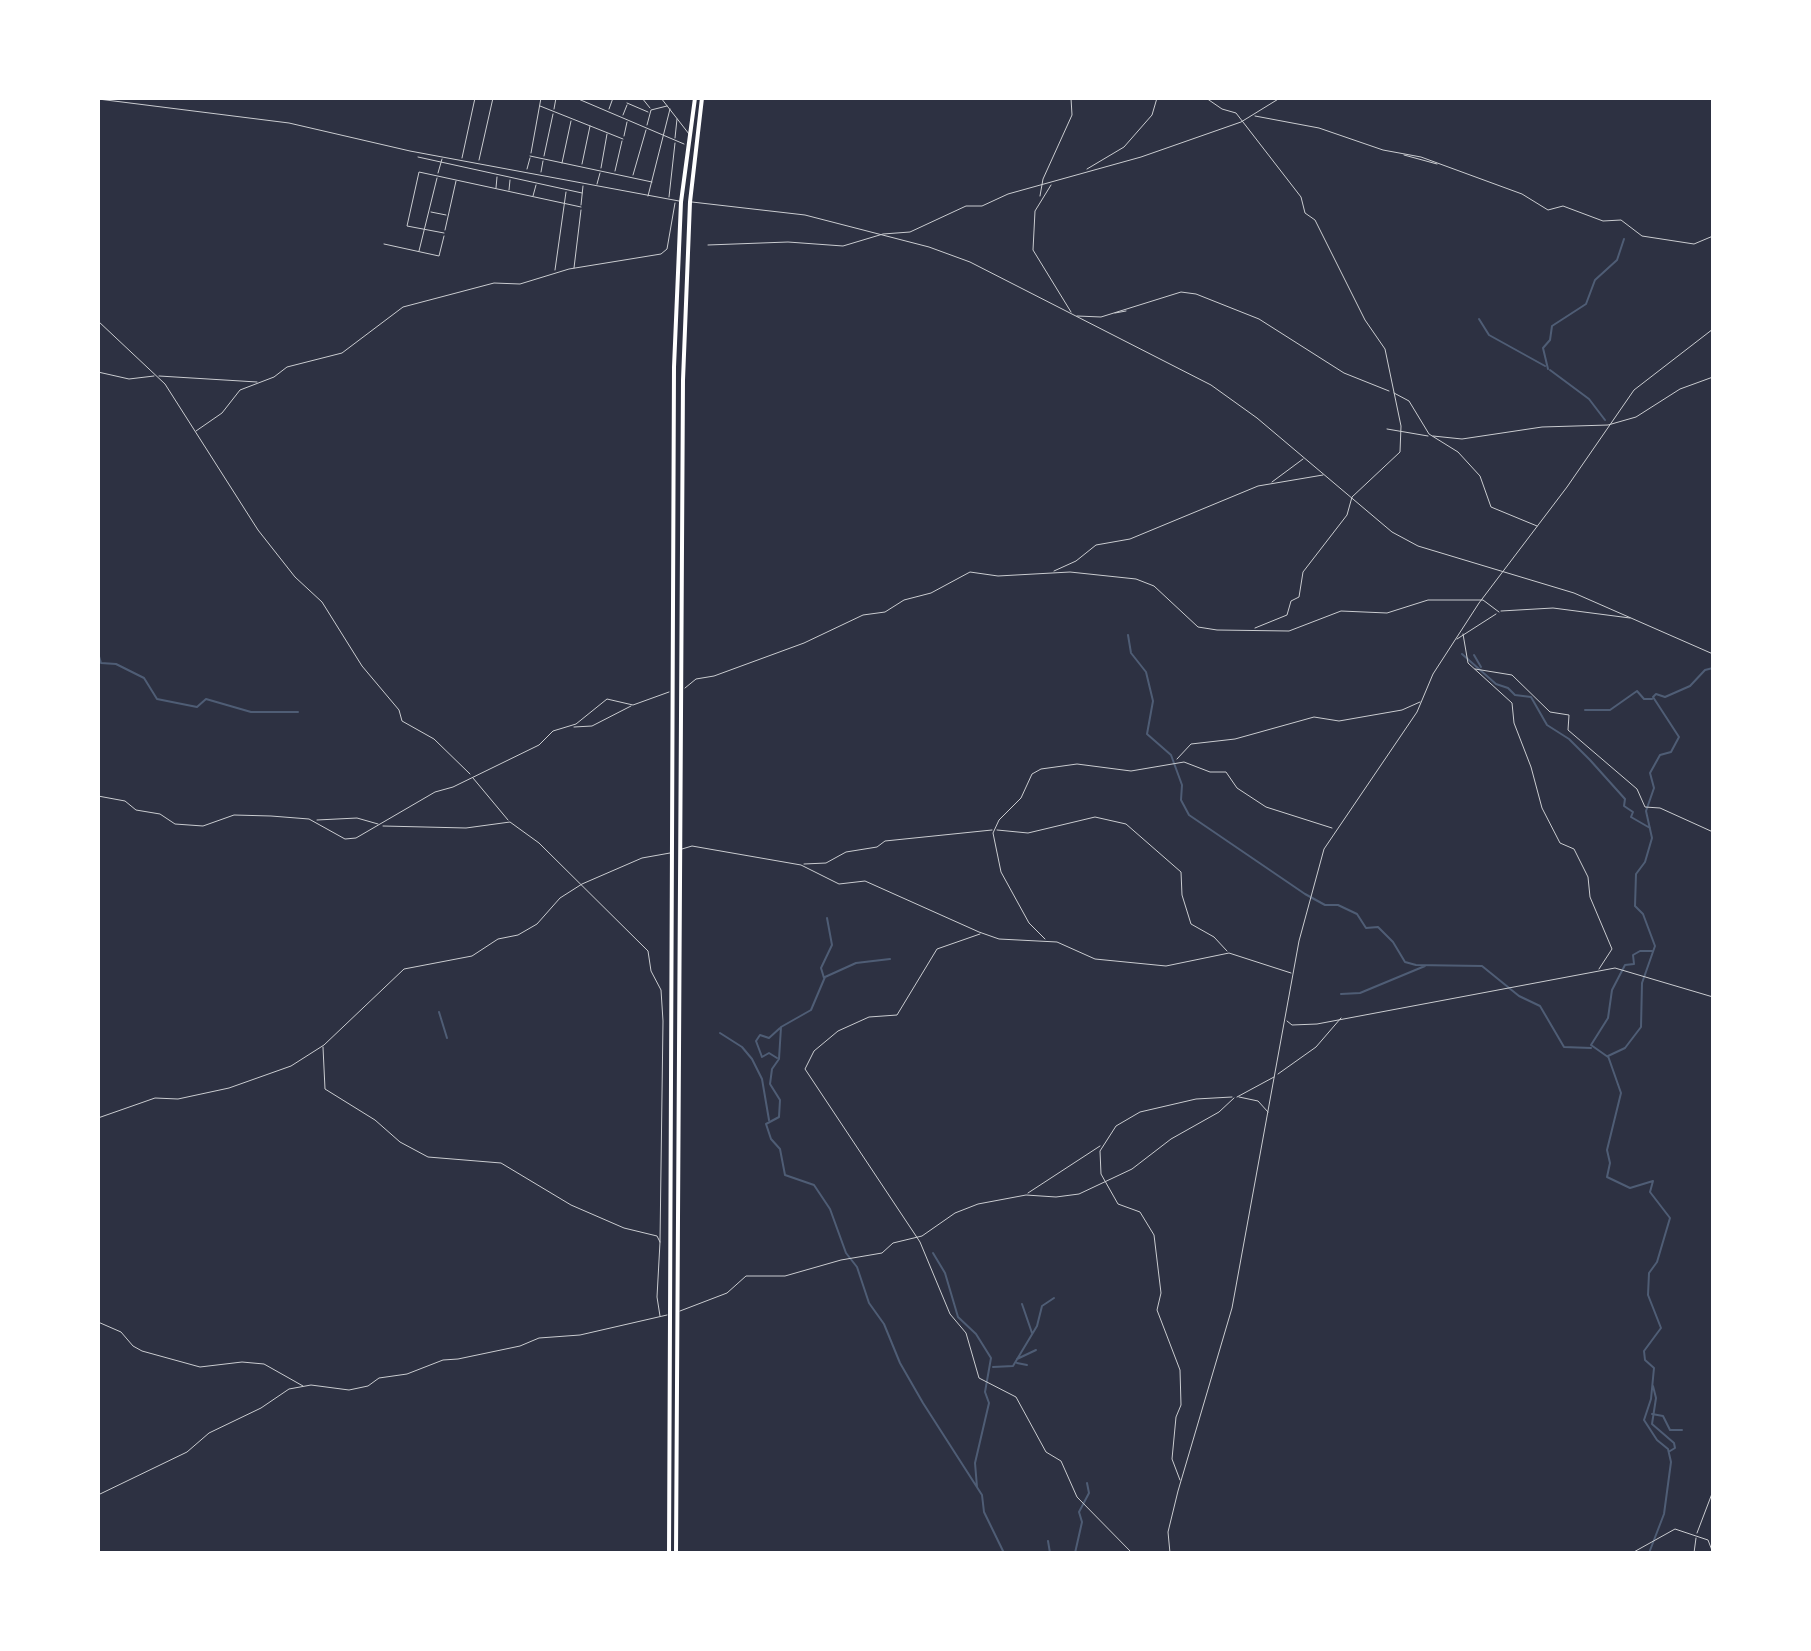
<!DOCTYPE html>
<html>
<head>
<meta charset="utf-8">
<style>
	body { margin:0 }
	#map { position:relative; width:1811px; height:1651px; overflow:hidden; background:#2d3142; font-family:Manrope,sans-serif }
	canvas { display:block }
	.frame { position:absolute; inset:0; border:100px solid #fff; pointer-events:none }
</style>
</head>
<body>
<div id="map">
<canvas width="1811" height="1651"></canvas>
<div class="frame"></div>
</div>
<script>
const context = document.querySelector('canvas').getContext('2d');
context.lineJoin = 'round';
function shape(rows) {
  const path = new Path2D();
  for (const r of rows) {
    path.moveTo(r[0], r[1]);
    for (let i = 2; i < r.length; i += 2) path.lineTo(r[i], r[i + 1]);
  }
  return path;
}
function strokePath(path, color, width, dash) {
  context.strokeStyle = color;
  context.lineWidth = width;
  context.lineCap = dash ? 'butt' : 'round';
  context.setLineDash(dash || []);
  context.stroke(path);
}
const stream = shape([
	[1479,319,1489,335,1545,366],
	[1548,369,1543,348,1550,340,1552,326,1586,304,1595,280,1617,260,1624,239],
	[1550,370,1589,399,1605,420],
	[1128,635,1131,653,1146,672,1153,701,1147,734,1171,755,1182,785,1181,800,1189,815,1305,894,1325,905,1338,905,1357,914,1366,928,1378,927,1393,942,1405,962,1416,965,1482,966,1519,996,1540,1006,1564,1047,1591,1048],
	[98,653,101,663,116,664,144,678,157,699,197,707,206,699,251,712,298,712],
	[1462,654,1496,684,1508,688,1515,695,1531,697,1547,725,1569,739,1590,760,1625,799,1624,806,1633,812,1631,817,1650,828],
	[1474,655,1481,667],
	[1585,710,1610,710,1637,691,1644,699,1652,699],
	[890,959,856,963,825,977,811,1010,781,1027,779,1059,772,1069,770,1084,780,1100,779,1117,766,1124,771,1139,780,1149,785,1175,814,1185,830,1209,846,1253,857,1267,869,1303,884,1324,900,1363,923,1403,982,1495,984,1512,1004,1553],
	[824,978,821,968,832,945,827,918],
	[1341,994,1360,993,1425,966],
	[439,1012,447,1038],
	[720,1033,742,1047,752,1059,762,1079,769,1120],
	[1608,1057,1591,1045,1608,1018,1612,990,1625,965,1634,964,1633,955,1640,951,1652,951],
	[777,1058,769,1053,762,1057,756,1041,760,1035,769,1038,780,1028],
	[933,1253,945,1273,958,1317,976,1334,991,1358,985,1392,989,1403,975,1463,977,1487],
	[1022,1304,1032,1333],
	[1017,1359,1036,1350],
	[1017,1363,1027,1365],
	[993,1367,1013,1366,1037,1326,1042,1306,1054,1298],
	[1653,1386,1656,1398,1652,1424,1674,1443,1675,1448,1670,1451],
	[1652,1414,1663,1416,1670,1430,1682,1430],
	[1048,1541,1050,1553],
	[1075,1553,1082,1522,1079,1512,1089,1493,1087,1483],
	[1649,1553,1664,1514,1671,1462,1668,1449,1657,1440,1644,1420,1651,1399,1654,1368,1645,1360,1644,1351,1661,1328,1648,1295,1649,1273,1657,1262,1670,1218,1650,1192,1653,1181,1630,1188,1607,1177,1610,1163,1607,1150,1621,1093,1608,1056,1625,1048,1641,1027,1642,983,1655,946,1643,914,1635,906,1636,874,1645,862,1652,838,1646,811,1654,788,1650,773,1660,755,1671,752,1679,737,1653,697,1656,694,1665,697,1690,686,1705,670,1713,668]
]);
const minor = shape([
	[576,98,684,144],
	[642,98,650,108],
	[661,98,689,134],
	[1206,98,1222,109,1236,113,1301,197,1305,213,1315,220,1365,320,1385,349,1401,426,1400,452,1352,497,1347,515,1303,572,1299,597,1291,601,1287,615,1255,628],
	[98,99,289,123,410,151,679,201],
	[627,103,648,112],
	[540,106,623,139],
	[554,109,556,98],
	[609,109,613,98],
	[623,115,627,105],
	[1255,116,1319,128,1383,150,1421,157,1522,194,1548,210,1563,206,1603,221,1621,220,1642,236,1694,244,1713,236],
	[647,125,651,110,667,106],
	[624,136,627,122],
	[675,138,677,119],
	[531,153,541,98],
	[1404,155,1437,164],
	[530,156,652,182],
	[544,156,553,114],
	[418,157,582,193],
	[462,158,475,98],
	[479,160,493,98],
	[562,163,571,121],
	[582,164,590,126],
	[601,168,607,134],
	[527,169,530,158],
	[1087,169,1124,147,1152,115,1157,98],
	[615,171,622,141],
	[541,172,543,161],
	[438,173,442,159],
	[633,175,646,130],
	[597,184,600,173],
	[1051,185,1035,211,1033,250,1071,312],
	[496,188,497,177],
	[509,190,510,180],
	[533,196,536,185],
	[648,196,670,109],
	[1040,196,1043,179,1072,115,1071,98],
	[669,197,675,143],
	[692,202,805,215,929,247,970,262,1211,385,1257,418,1392,532,1418,546,1574,593,1713,654],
	[581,205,583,186],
	[431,212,446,215],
	[445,230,456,181],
	[444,233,407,226,419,172,581,207],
	[384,244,439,256,444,236],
	[708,245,788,242,843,246,883,234,910,232,966,206,982,206,1008,194,1141,157,1241,122,1280,98],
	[419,251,437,178],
	[574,268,581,210],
	[555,270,566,192],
	[1115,313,1126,311],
	[1077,316,1101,317,1181,292,1196,294,1259,319,1344,373,1389,391],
	[98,321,165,384,258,530,295,577,322,602,362,666,399,710,402,721,434,739,470,774],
	[98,372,129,379,154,376],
	[159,376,257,382],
	[1394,393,1409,401,1429,434,1458,452,1480,476,1491,507,1537,526],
	[1387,429,1428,436],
	[196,431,222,413,240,390,274,377,287,367,342,353,403,307,494,283,520,284,569,269,661,254,667,249,675,203],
	[1433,436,1462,439,1542,427,1608,425,1636,417,1680,389,1713,377],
	[1272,482,1303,459],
	[1054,571,1076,561,1096,545,1130,539,1258,486,1323,475],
	[1501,611,1553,608,1630,618],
	[1463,634,1468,663,1512,703,1514,723,1531,767,1542,808,1560,843,1574,849,1588,877,1590,897,1612,949,1599,969],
	[1457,639,1496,614],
	[1475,669,1512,675,1550,712,1569,715,1568,730,1637,789,1645,807,1660,808,1713,832],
	[685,688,696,679,714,676,804,643,863,615,885,612,904,600,931,593,970,572,998,576,1070,572,1136,579,1154,586,1198,627,1217,630,1289,631,1341,611,1387,613,1428,600,1483,600,1499,612],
	[574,727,592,726,631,706],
	[1177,759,1191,744,1235,739,1314,717,1339,721,1402,710,1420,702],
	[473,778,508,820],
	[98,796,125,801,136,810,160,814,175,824,203,826,234,815,271,816,309,819,345,839,356,838,435,792,453,787,539,745,553,731,576,724,607,699,633,705,669,692],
	[317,820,357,818,378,824],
	[383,826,466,828,510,822,539,843,648,951,651,971,661,990,663,1021,660,1242],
	[997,830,1028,833,1095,817,1126,824,1181,872,1182,895,1191,924,1214,937,1227,951],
	[682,849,692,846,801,865,839,884,865,881,979,932,999,939,1057,942,1095,959,1166,966,1229,953,1291,973],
	[804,864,826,863,846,852,877,847,885,841,992,830],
	[980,934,937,949,897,1015,869,1017,838,1031,814,1051,805,1069,920,1242,950,1314,966,1333,979,1378,1016,1397,1046,1452,1061,1461,1077,1497,1132,1553],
	[1045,939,1029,923,1001,872,993,833,999,820,1021,798,1032,774,1041,769,1077,764,1131,771,1184,762,1210,772,1226,772,1237,788,1266,807,1332,828],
	[1287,1021,1292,1025,1317,1024,1615,968,1713,997],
	[323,1047,325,1089,375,1120,400,1142,428,1157,501,1163,571,1205,624,1228,657,1236,660,1242,657,1297,660,1316],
	[1278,1074,1316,1047,1341,1018],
	[1237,1097,1274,1077],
	[1239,1097,1258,1101,1268,1112],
	[98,1118,155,1098,178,1099,229,1088,291,1066,324,1045,404,969,472,956,498,939,518,935,537,924,560,898,582,884,642,858,670,853],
	[1028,1193,1100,1146],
	[680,1311,727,1293,746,1276,785,1276,841,1260,882,1253,893,1243,922,1236,955,1213,978,1204,1026,1195,1056,1197,1079,1194,1132,1169,1171,1139,1219,1112,1234,1098],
	[98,1322,121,1332,133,1346,142,1351,200,1367,242,1362,264,1364,303,1386],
	[1180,1480,1172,1459,1176,1417,1181,1405,1180,1370,1157,1310,1161,1293,1154,1235,1140,1212,1118,1204,1101,1174,1100,1151,1116,1126,1140,1112,1196,1099,1232,1097],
	[98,1495,187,1452,209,1433,261,1408,289,1389,311,1385,349,1390,368,1386,379,1378,407,1374,443,1360,458,1359,520,1346,539,1338,580,1335,667,1315],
	[1697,1533,1713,1491],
	[1170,1553,1168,1532,1178,1491,1232,1308,1299,941,1324,849,1417,712,1433,674,1479,603,1567,487,1634,390,1713,329],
	[1632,1553,1675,1529,1708,1540,1713,1553],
	[1694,1553,1696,1538]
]);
const trunk = shape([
	[669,1553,674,367,681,202,695,98],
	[676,1553,683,380,690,202,702,98]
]);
strokePath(stream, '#4f5d75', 2);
strokePath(minor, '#caccd0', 1);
strokePath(trunk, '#fff', 4);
</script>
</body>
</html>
